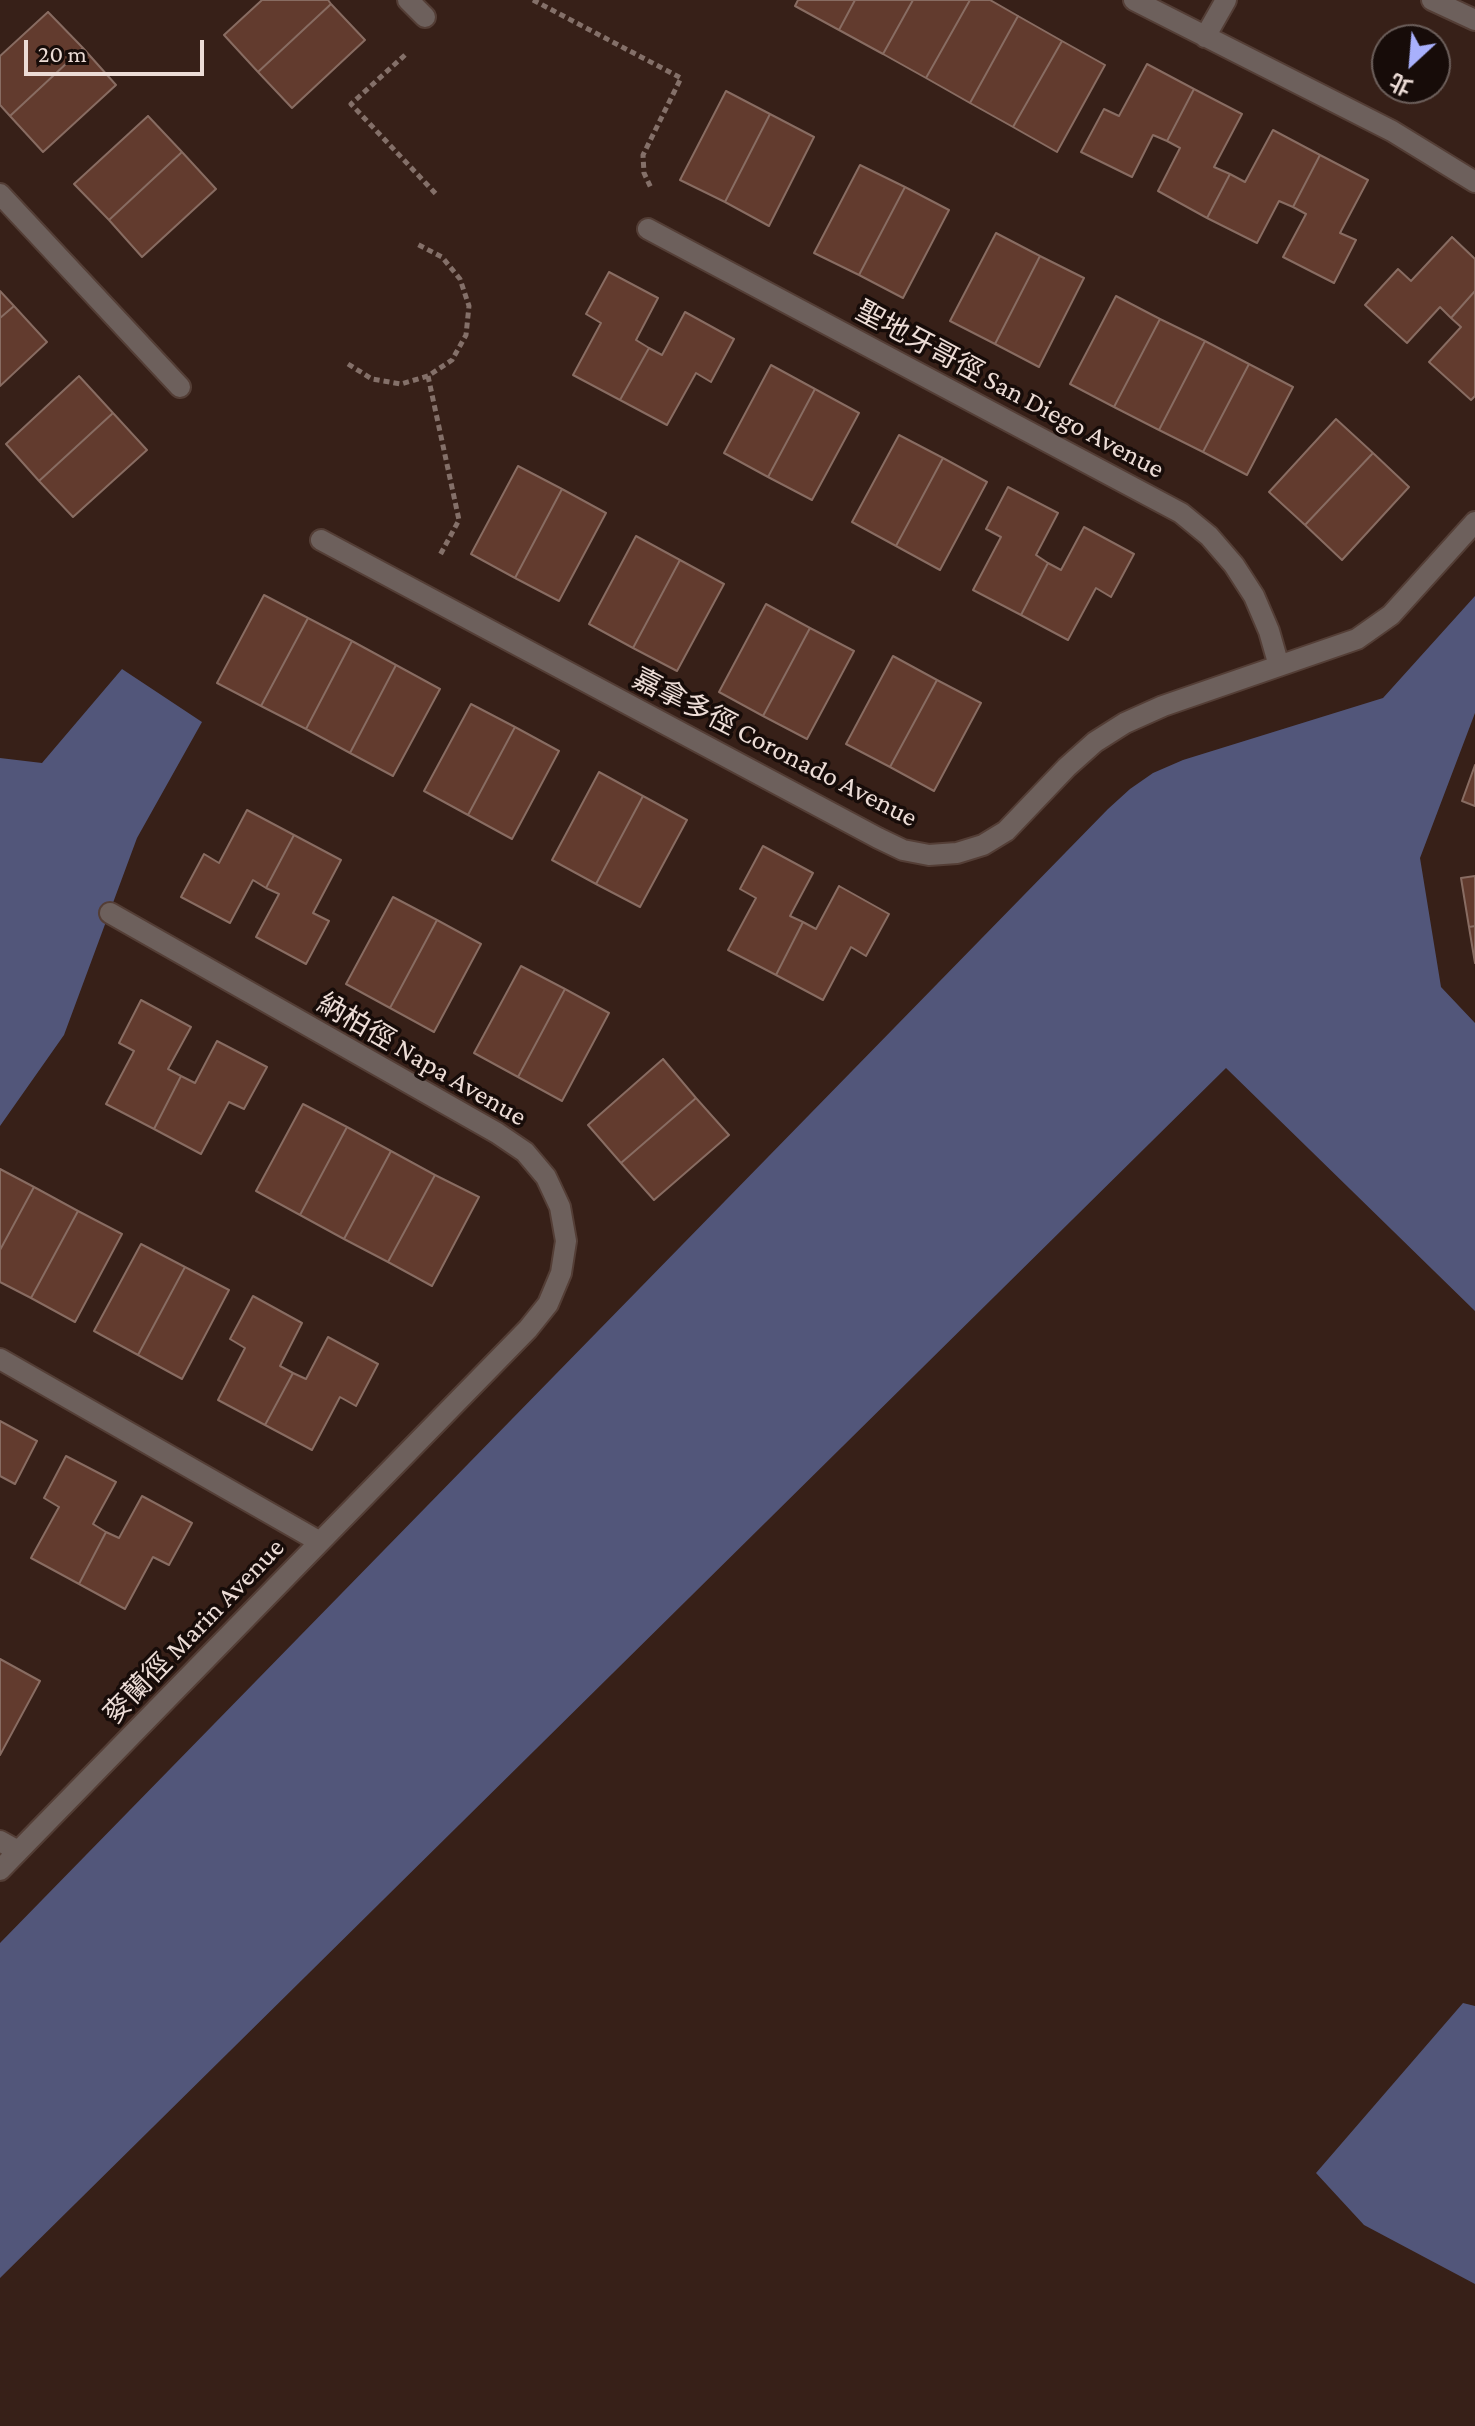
<!DOCTYPE html>
<html>
<head>
<meta charset="utf-8">
<style>
	body { margin:0 }
	#map { position:relative; width:1475px; height:2426px; overflow:hidden; background:#372018; font-family:"Crimson Pro","Noto Sans TC",serif }
	canvas { display:block }
	.north { position:absolute; left:1371px; top:24px; width:80px; height:80px; box-sizing:border-box; background:#170c09; border:2px solid #6c5f5b; border-radius:50%; rotate:206deg; font-size:22px; font-weight:700; line-height:32px; text-align:center; color:#ecdcd6 }
	.north::after { content:''; display:block; margin:auto; width:28px; height:36px; background:#a8b0fc; clip-path:polygon(50% 0,100% 100%,50% 72%,0 100%) }
	.scale { position:absolute; left:24px; top:40px; width:180px; height:36px; box-sizing:border-box; border:4px solid #ecdcd6; border-top:0; padding-left:10px; font-size:24px; line-height:28px; white-space:nowrap; color:#ecdcd6; -webkit-text-stroke:6px #170c09; paint-order:stroke }
</style>
</head>
<body>
<div id="map">
<canvas width="1475" height="2426"></canvas>
<div class="north">北</div>
<div class="scale">20 m</div>
</div>
<script>
const context = document.querySelector('canvas').getContext('2d');
context.lineJoin = 'round';
function fillPath(path, color) {
  context.fillStyle = color;
  context.fill(path, 'evenodd');
}
function shape(rows) {
  const path = new Path2D();
  for (const r of rows) {
    path.moveTo(r[0], r[1]);
    for (let i = 2; i < r.length; i += 2) path.lineTo(r[i], r[i + 1]);
  }
  return path;
}
function strokePath(path, color, width, dash) {
  context.strokeStyle = color;
  context.lineWidth = width;
  context.lineCap = dash ? 'butt' : 'round';
  context.setLineDash(dash || []);
  context.stroke(path);
}
function label(font, color, halo, rows, align = 'center') {
  context.font = font + ' "Crimson Pro","Noto Sans TC",serif';
  context.lineWidth = 7;
  context.setLineDash([]);
  context.textBaseline = 'middle';
  context.strokeStyle = halo;
  context.fillStyle = color;
  for (const [text, x, y, turn = 0] of rows) {
    context.save();
    context.translate(x, y);
    context.rotate((+turn || 0) * Math.PI / 180);
    context.textAlign = isNaN(turn) ? turn : align;
    if (halo) context.strokeText(text, 0, 0);
    context.fillText(text, 0, 0);
    context.restore();
  }
}
const forest = shape([
	[1475,596,1475,713,1420,858,1441,987,1475,1023,1475,1311,1226,1068,0,2278,0,1943,1108,809,1130,789,1153,773,1183,760,1383,698],
	[122,669,202,722,137,838,64,1035,0,1126,0,758,42,763],
	[1463,2003,1475,2006,1475,2284,1364,2225,1316,2173]
]);
const building = shape([
	[262,0,328,0,331,4,258,72,224,35,262,0],
	[798,0,855,0,839,30,795,6,798,0],
	[855,0,913,0,883,54,839,30,855,0],
	[913,0,970,0,926,78,883,54,913,0],
	[970,0,990,0,1018,16,970,103,926,78,970,0],
	[331,4,365,40,292,108,258,72,331,4],
	[48,12,83,48,10,116,0,105,0,56,48,12],
	[1018,16,1062,41,1013,127,970,103,1018,16],
	[1062,41,1105,65,1057,152,1013,127,1062,41],
	[83,48,116,85,43,152,10,116,83,48],
	[1147,64,1194,89,1167,141,1153,135,1132,177,1081,152,1104,109,1119,116,1147,64],
	[1194,89,1242,114,1214,167,1230,174,1207,218,1158,191,1180,148,1167,141,1194,89],
	[726,91,770,114,725,202,680,180,726,91],
	[770,114,814,137,769,226,725,202,770,114],
	[148,116,182,152,109,220,74,184,148,116],
	[1273,130,1320,155,1293,207,1279,201,1257,243,1207,218,1230,174,1245,182,1273,130],
	[182,152,216,189,142,257,109,220,182,152],
	[1320,155,1368,180,1340,233,1356,240,1334,283,1283,257,1306,214,1293,207,1320,155],
	[860,165,905,187,859,275,814,253,860,165],
	[905,187,949,210,903,298,859,275,905,187],
	[996,233,1040,256,995,344,950,321,996,233],
	[1452,237,1475,259,1475,291,1451,318,1440,307,1407,343,1365,305,1398,269,1411,281,1452,237],
	[1040,256,1084,278,1039,367,995,344,1040,256],
	[609,272,658,298,636,340,649,348,620,400,573,375,601,323,586,314,609,272],
	[0,291,14,306,0,318,0,291],
	[1475,291,1475,396,1471,400,1429,362,1461,327,1451,318,1475,291],
	[1116,296,1160,319,1114,407,1070,384,1116,296],
	[14,306,47,342,0,386,0,318,14,306],
	[685,312,734,339,711,382,696,373,667,425,620,400,649,348,662,355,685,312],
	[1160,319,1205,341,1159,430,1114,407,1160,319],
	[1205,341,1249,364,1203,452,1159,430,1205,341],
	[1249,364,1293,387,1247,475,1203,452,1249,364],
	[771,365,815,389,768,477,724,453,771,365],
	[79,376,113,413,39,481,6,444,79,376],
	[815,389,859,413,812,500,768,477,815,389],
	[113,413,147,450,73,517,39,481,113,413],
	[1336,419,1373,453,1305,525,1269,492,1336,419],
	[899,435,943,458,896,546,852,522,899,435],
	[1373,453,1409,487,1342,560,1305,525,1373,453],
	[943,458,987,482,940,570,896,546,943,458],
	[518,466,562,489,515,578,471,554,518,466],
	[1008,487,1058,513,1036,555,1048,563,1021,615,973,590,1001,537,986,529,1008,487],
	[562,489,606,513,559,601,515,578,562,489],
	[1084,527,1134,554,1111,597,1096,588,1068,640,1021,615,1048,563,1061,570,1084,527],
	[636,536,680,560,633,648,589,624,636,536],
	[680,560,724,584,677,671,633,648,680,560],
	[264,595,308,618,261,706,217,683,264,595],
	[766,604,810,628,763,716,719,692,766,604],
	[308,618,352,641,306,729,261,706,308,618],
	[810,628,854,651,807,739,763,716,810,628],
	[352,641,396,665,350,753,306,729,352,641],
	[893,656,937,680,890,767,846,744,893,656],
	[396,665,440,689,393,776,350,753,396,665],
	[937,680,981,703,934,791,890,767,937,680],
	[471,704,515,727,468,815,424,791,471,704],
	[515,727,559,751,512,839,468,815,515,727],
	[1475,765,1475,806,1462,801,1475,765],
	[599,772,643,796,596,884,552,860,599,772],
	[643,796,687,820,640,907,596,884,643,796],
	[247,810,294,835,266,888,253,880,230,923,181,897,204,854,219,863,247,810],
	[294,835,341,860,313,913,329,921,306,964,256,937,279,894,266,888,294,835],
	[763,846,813,873,790,916,803,922,776,975,728,950,756,898,740,889,763,846],
	[1475,876,1475,926,1469,927,1461,878,1475,876],
	[839,886,889,914,866,956,851,947,823,1000,776,975,803,922,816,929,839,886],
	[393,897,437,920,390,1008,346,984,393,897],
	[437,920,481,944,434,1032,390,1008,437,920],
	[1475,926,1475,963,1469,927,1475,926],
	[521,966,565,989,518,1077,474,1053,521,966],
	[565,989,609,1013,562,1101,518,1077,565,989],
	[141,1000,191,1027,168,1069,181,1076,154,1129,106,1104,134,1051,119,1043,141,1000],
	[217,1041,267,1067,244,1109,229,1102,201,1154,154,1129,181,1076,195,1083,217,1041],
	[663,1059,696,1098,621,1163,588,1125,663,1059],
	[696,1098,729,1135,654,1200,621,1163,696,1098],
	[303,1104,347,1127,300,1215,256,1191,303,1104],
	[347,1127,391,1151,344,1239,300,1215,347,1127],
	[391,1151,435,1175,388,1262,344,1239,391,1151],
	[0,1169,34,1187,0,1250,0,1169],
	[435,1175,479,1197,432,1286,388,1262,435,1175],
	[34,1187,78,1211,31,1298,0,1282,0,1250,34,1187],
	[78,1211,122,1234,75,1322,31,1298,78,1211],
	[141,1244,185,1267,138,1355,94,1331,141,1244],
	[185,1267,229,1290,182,1379,138,1355,185,1267],
	[253,1296,302,1323,280,1366,293,1373,265,1425,218,1400,245,1348,230,1339,253,1296],
	[328,1337,378,1364,356,1406,340,1397,312,1450,265,1425,293,1373,306,1379,328,1337],
	[0,1421,37,1441,15,1484,0,1476,0,1421],
	[66,1456,116,1482,93,1524,106,1532,79,1584,31,1558,59,1507,44,1498,66,1456],
	[142,1496,192,1523,169,1565,153,1557,125,1609,79,1584,106,1532,119,1538,142,1496],
	[0,1659,40,1681,0,1755,0,1659]
]);
const path = shape([
	[533,0,681,78,643,155,644,173,651,188],
	[405,55,351,104,436,194],
	[348,364,372,379,401,384,428,376,452,360,466,335,469,306,460,279,442,257,417,244],
	[428,376,459,520,439,557]
]);
const lane = shape([
	[408,0,425,17],
	[1134,0,1392,131,1475,182],
	[1432,0,1475,20],
	[1205,37,1226,0],
	[0,194,180,387],
	[648,229,1181,513,1209,536,1234,565,1254,596,1269,631,1279,666],
	[321,540,878,838,903,850,929,855,957,853,983,845,1006,831,1067,767,1095,742,1125,723,1163,706,1357,639,1391,615,1475,522],
	[110,913,497,1133,525,1152,546,1177,560,1207,566,1241,561,1273,548,1304,528,1329,320,1542],
	[0,1359,320,1542,0,1870],
	[0,1841,18,1851]
]);
const streetNames = [
	["聖地牙哥徑 San Diego Avenue",1010,390,28],
	["嘉拿多徑 Coronado Avenue",775,748,27],
	["納柏徑 Napa Avenue",422,1060,30],
	["麥蘭徑 Marin Avenue",194,1631,-46]
];
fillPath(forest, '#52567a');
fillPath(building, '#623b2e');
strokePath(building, '#886c62', 2);
strokePath(lane, '#543e36', 24);
strokePath(path, '#847069', 5, [6, 4]);
strokePath(lane, '#6d605c', 20);
label('28px', '#ecdcd6', '#170c09', streetNames);
</script>
</body>
</html>
